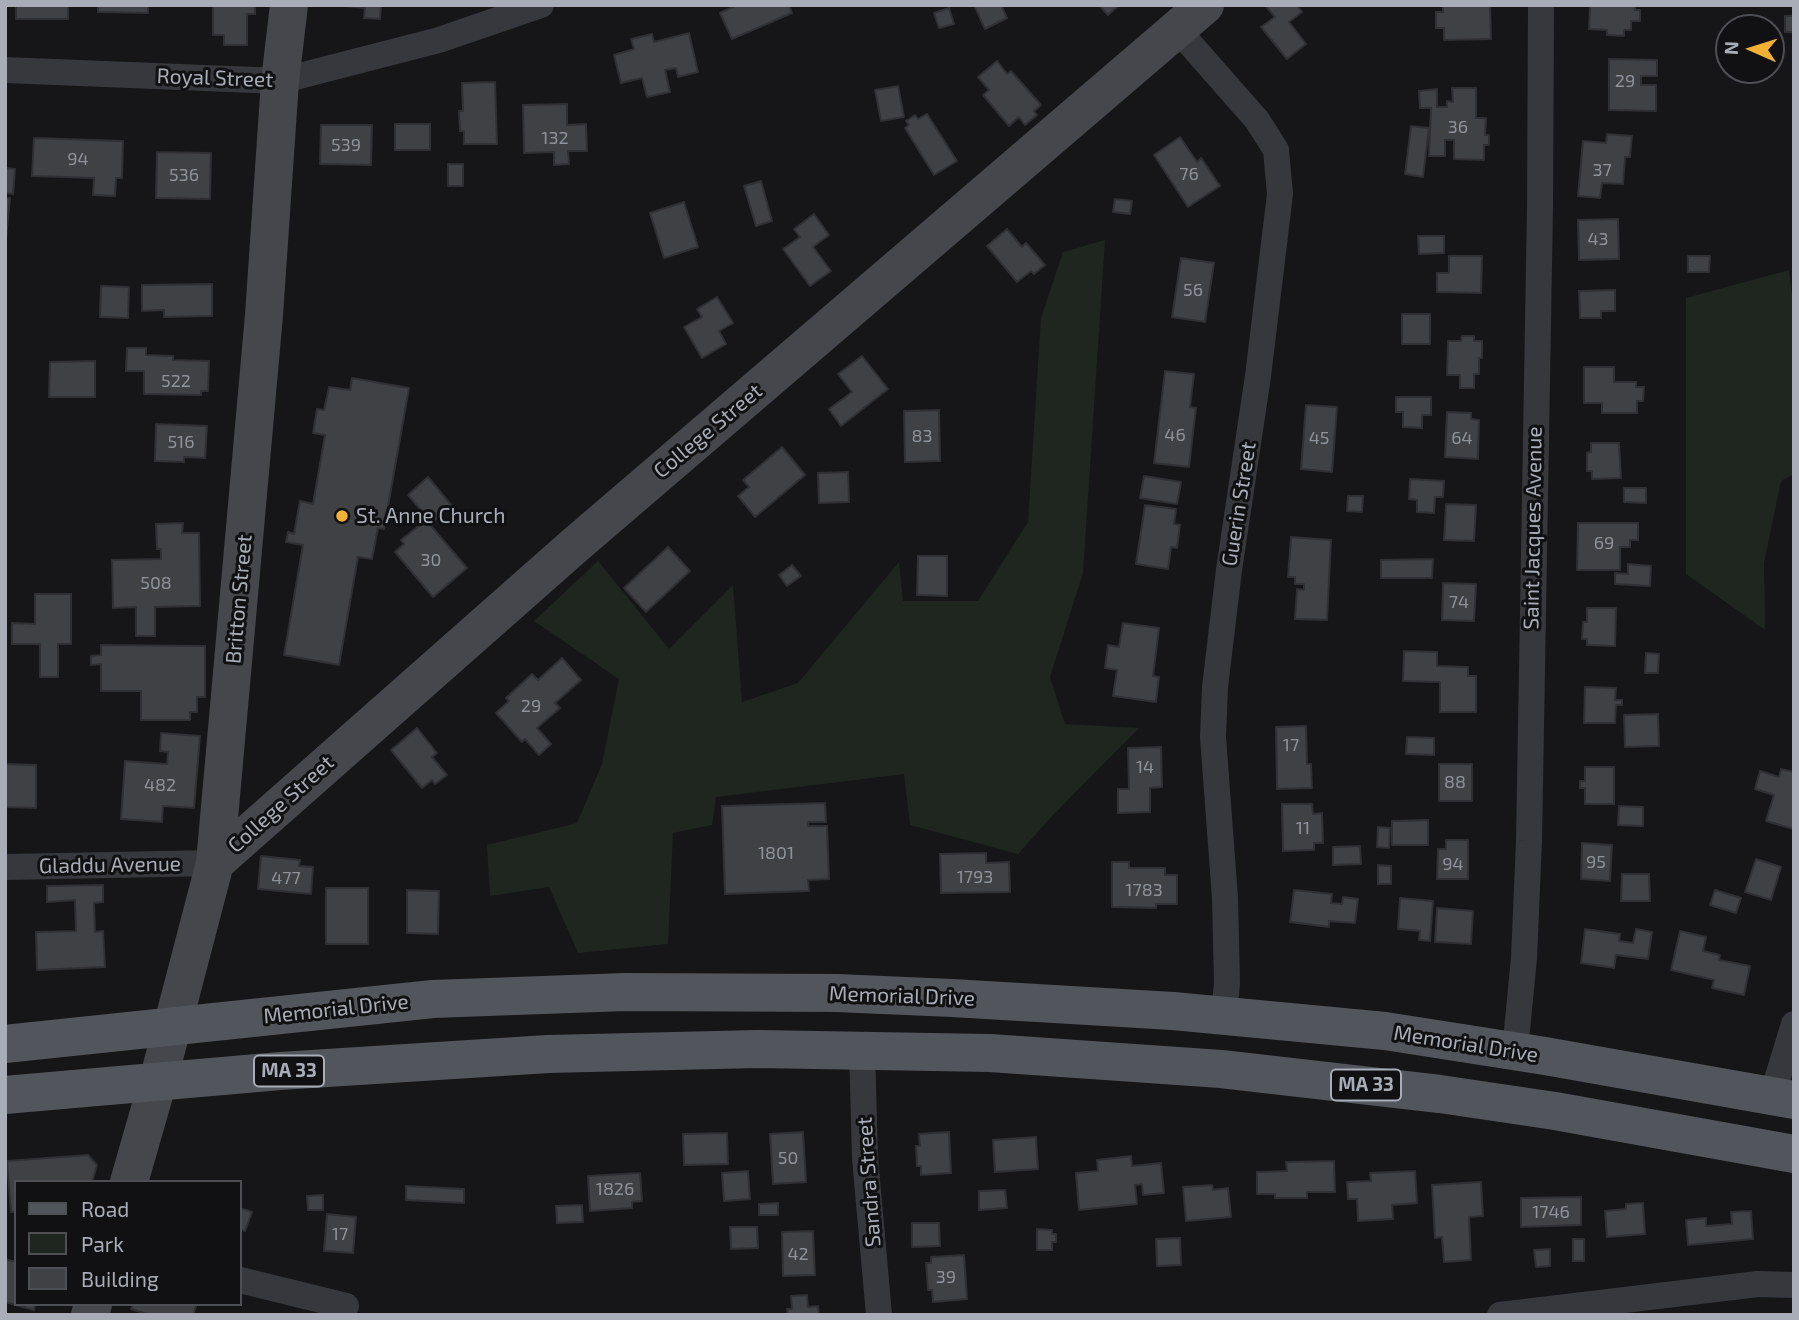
<!DOCTYPE html>
<html>
<head>
<meta charset="utf-8">
<style>
	body { margin:0 }
	#map { position:relative; width:1799px; height:1320px; overflow:hidden; background:#161618; font-family:"Exo 2",sans-serif }
	canvas { display:block }
	.frame { position:absolute; inset:0; border:7px solid #a8adb8; pointer-events:none }
	.legend { position:absolute; left:14px; top:1180px; width:228px; height:126px; box-sizing:border-box; background:#111113; border:2px solid #4d4f55; margin:0; padding:9px 12px; list-style:none; font-size:21px; color:#a8adb8 }
	.legend li { display:flex; align-items:center; gap:14px; height:35px }
	.legend b { width:35px; border:2px solid #4d4f55 }
	.north { position:absolute; left:1715px; top:14px; width:70px; height:70px; box-sizing:border-box; background:#111113; border:2px solid #4d4f55; border-radius:50%; rotate:273deg; font-size:19px; font-weight:700; line-height:28px; text-align:center; color:#a8adb8 }
	.north::after { content:''; display:block; margin:auto; width:24px; height:32px; background:#f2b134; clip-path:polygon(50% 0,100% 100%,50% 72%,0 100%) }
</style>
</head>
<body>
<div id="map">
<canvas width="1799" height="1320"></canvas>
<div class="frame"></div>
<ul class="legend">
<li><b style="height:9px;background:#53555c"></b>Road</li>
<li><b style="height:19px;background:#1e261f"></b>Park</li>
<li><b style="height:19px;background:#404145"></b>Building</li>
</ul>
<div class="north">N</div>
</div>
<script>
const context = document.querySelector('canvas').getContext('2d');
context.lineJoin = 'round';
function fillPath(path, color) {
  context.fillStyle = color;
  context.fill(path, 'evenodd');
}
function shape(rows) {
  const path = new Path2D();
  for (const r of rows) {
    path.moveTo(r[0], r[1]);
    for (let i = 2; i < r.length; i += 2) path.lineTo(r[i], r[i + 1]);
  }
  return path;
}
function strokePath(path, color, width, dash) {
  context.strokeStyle = color;
  context.lineWidth = width;
  context.lineCap = dash ? 'butt' : 'round';
  context.setLineDash(dash || []);
  context.stroke(path);
}
function label(font, color, halo, rows, align = 'center') {
  context.font = font + ' "Exo 2",sans-serif';
  context.lineWidth = 6;
  context.setLineDash([]);
  context.textBaseline = 'middle';
  context.strokeStyle = halo;
  context.fillStyle = color;
  for (const [text, x, y, turn = 0] of rows) {
    context.save();
    context.translate(x, y);
    context.rotate((+turn || 0) * Math.PI / 180);
    context.textAlign = isNaN(turn) ? turn : align;
    if (halo) context.strokeText(text, 0, 0);
    context.fillText(text, 0, 0);
    context.restore();
  }
}
const green = shape([
	[1105,240,1083,573,1050,677,1065,724,1139,728,1051,817,1018,854,910,825,904,774,716,797,712,825,673,833,668,944,578,953,549,887,490,896,487,845,577,823,602,764,619,679,534,621,598,561,669,649,733,585,742,702,798,683,899,562,903,601,978,601,1028,522,1041,318,1063,252],
	[1789,270,1794,316,1794,474,1781,481,1764,563,1765,630,1686,574,1686,298]
]);
const building = shape([
	[16,5,68,5,68,19,16,19,16,5],
	[98,5,148,5,148,13,98,12,98,5],
	[213,5,255,5,255,14,247,14,247,45,224,45,224,35,213,35,213,5],
	[334,5,389,5,381,5,380,19,364,18,365,8,334,5],
	[737,5,789,5,792,13,732,39,720,13,737,5],
	[974,5,1001,5,1007,18,985,29,974,5],
	[1099,5,1119,5,1108,15,1099,5],
	[1265,5,1297,5,1302,12,1289,22,1306,44,1287,59,1261,27,1275,17,1265,5],
	[1443,5,1490,5,1491,39,1444,40,1444,28,1436,28,1436,12,1443,12,1443,5],
	[1607,5,1635,5,1635,10,1640,10,1640,21,1631,21,1631,30,1624,30,1624,36,1607,35,1607,30,1589,29,1590,6,1607,5],
	[949,8,954,24,939,28,934,13,949,8],
	[1785,16,1794,16,1794,32,1785,32,1785,16],
	[689,33,698,72,678,77,676,68,665,70,670,92,647,97,642,78,621,83,614,55,634,49,631,39,652,34,654,42,689,33],
	[1609,59,1657,60,1657,76,1641,76,1641,85,1656,85,1656,111,1609,110,1609,59],
	[997,61,1007,74,1011,71,1041,105,1034,111,1037,115,1025,125,1019,117,1009,126,983,95,989,90,978,77,997,61],
	[495,82,497,144,464,144,464,131,460,131,459,111,463,111,462,83,495,82],
	[898,86,904,117,881,121,875,90,898,86],
	[1452,88,1476,88,1476,118,1486,118,1485,135,1489,135,1489,145,1484,145,1484,160,1454,159,1454,140,1445,140,1445,156,1429,156,1431,108,1420,108,1419,91,1437,89,1437,107,1447,107,1447,101,1453,102,1452,88],
	[567,104,567,125,586,124,587,151,568,151,569,164,554,165,554,152,524,153,523,105,567,104],
	[927,114,957,161,934,175,905,128,909,125,906,121,915,115,918,119,927,114],
	[395,124,430,124,430,150,395,150,395,124],
	[321,125,372,125,371,165,320,164,321,125],
	[1411,126,1429,128,1423,177,1405,174,1411,126],
	[1607,134,1632,136,1630,157,1625,157,1623,184,1602,183,1600,198,1578,196,1583,141,1606,143,1607,134],
	[1180,137,1197,162,1201,158,1220,186,1188,207,1154,155,1180,137],
	[34,138,123,141,122,178,116,178,115,196,93,195,94,178,32,176,34,138],
	[157,152,211,153,210,199,156,198,157,152],
	[448,164,463,164,463,186,448,186,448,164],
	[5,168,15,169,13,194,5,193,5,168],
	[761,181,772,221,756,226,744,186,761,181],
	[5,198,10,198,6,239,5,239,5,198],
	[1115,199,1132,201,1130,214,1113,212,1115,199],
	[684,202,698,247,664,258,650,213,684,202],
	[814,214,829,235,813,247,831,271,810,286,783,249,800,237,794,229,814,214],
	[1618,219,1619,259,1579,260,1578,220,1618,219],
	[1007,229,1022,247,1026,243,1045,265,1034,274,1031,271,1017,282,987,246,1007,229],
	[1418,236,1444,236,1444,253,1419,254,1418,236],
	[1449,256,1482,256,1481,293,1437,292,1437,273,1449,273,1449,256],
	[1688,256,1710,256,1709,272,1688,272,1688,256],
	[1181,258,1214,263,1205,322,1172,317,1181,258],
	[212,284,212,316,164,317,164,310,142,311,142,285,212,284],
	[101,286,129,287,128,318,100,317,101,286],
	[1615,290,1615,311,1601,311,1601,318,1580,318,1579,291,1615,290],
	[717,297,733,323,719,331,726,344,702,358,684,327,702,317,697,309,717,297],
	[1402,314,1430,314,1430,344,1402,344,1402,314],
	[1462,336,1474,336,1474,341,1482,341,1482,358,1479,358,1479,374,1474,374,1474,388,1460,388,1460,375,1447,375,1448,341,1461,341,1462,336],
	[127,348,146,348,146,355,173,356,173,360,209,361,208,391,201,391,201,395,144,394,144,371,126,371,127,348],
	[862,356,888,389,841,426,829,409,852,392,838,374,862,356],
	[95,361,95,397,49,397,50,362,95,361],
	[1584,367,1614,367,1614,382,1636,382,1636,387,1644,387,1643,401,1637,401,1637,413,1602,413,1602,403,1584,403,1584,367],
	[1165,371,1194,374,1190,407,1196,408,1189,467,1154,463,1165,371],
	[352,378,409,388,384,529,378,528,372,559,358,557,339,665,284,655,303,545,286,542,288,532,294,534,300,501,313,504,325,435,313,433,317,409,324,410,329,387,350,390,352,378],
	[1396,397,1431,397,1431,415,1422,415,1422,428,1403,427,1403,412,1396,412,1396,397],
	[1306,405,1337,407,1332,472,1301,469,1306,405],
	[939,410,940,461,905,462,904,411,939,410],
	[1447,412,1471,413,1471,419,1479,420,1478,459,1445,457,1447,412],
	[156,424,207,426,205,458,184,457,184,462,155,461,156,424],
	[1591,443,1619,443,1621,478,1592,479,1592,471,1587,471,1587,453,1591,452,1591,443],
	[782,447,805,475,755,517,738,496,749,487,743,480,782,447],
	[848,472,849,502,819,503,818,473,848,472],
	[1144,476,1181,482,1177,504,1140,498,1144,476],
	[428,477,452,506,432,523,408,495,428,477],
	[1410,479,1444,481,1443,497,1435,497,1434,513,1417,512,1417,500,1409,499,1410,479],
	[1624,488,1646,488,1646,503,1624,502,1624,488],
	[1348,496,1363,496,1362,512,1347,511,1348,496],
	[1446,504,1476,505,1474,541,1444,540,1446,504],
	[1145,505,1176,509,1174,524,1180,525,1177,548,1171,547,1168,569,1136,564,1145,505],
	[426,520,467,568,433,597,395,552,404,544,401,540,426,520],
	[183,523,182,533,199,533,200,606,155,607,155,636,136,636,136,607,113,608,112,560,161,559,161,549,157,549,156,524,183,523],
	[1578,523,1638,523,1638,540,1630,540,1630,547,1620,547,1620,570,1577,570,1578,523],
	[1291,537,1331,540,1327,620,1295,619,1297,589,1304,590,1304,584,1295,584,1295,577,1288,577,1291,537],
	[668,547,690,571,646,612,624,588,668,547],
	[918,556,947,556,947,596,917,595,918,556],
	[1433,559,1432,578,1381,578,1381,560,1433,559],
	[1628,564,1651,566,1650,586,1615,584,1615,573,1628,574,1628,564],
	[792,565,801,576,787,586,779,575,792,565],
	[1443,583,1476,584,1474,621,1442,620,1443,583],
	[35,594,71,594,71,644,58,644,58,677,40,677,40,644,12,644,12,623,35,624,35,594],
	[1587,608,1616,608,1615,646,1587,645,1587,639,1582,639,1583,622,1587,622,1587,608],
	[1123,623,1159,628,1153,676,1159,677,1156,702,1113,696,1117,670,1105,668,1108,645,1119,647,1123,623],
	[101,645,205,646,205,697,197,697,197,712,190,712,190,720,141,720,141,691,101,691,101,664,91,665,91,656,101,655,101,645],
	[1404,651,1437,652,1437,666,1468,667,1468,676,1476,676,1476,712,1440,712,1440,682,1403,681,1404,651],
	[1646,653,1659,654,1658,673,1645,673,1646,653],
	[562,658,581,680,555,703,560,708,537,728,551,744,539,755,525,739,522,742,496,713,509,701,506,698,532,674,538,680,562,658],
	[1585,687,1616,688,1615,700,1622,700,1622,705,1616,705,1615,723,1584,723,1585,687],
	[1658,714,1659,746,1625,747,1624,715,1658,714],
	[1306,726,1307,764,1311,764,1312,788,1277,789,1276,727,1306,726],
	[417,728,437,753,432,757,447,775,435,784,432,780,422,788,391,750,417,728],
	[161,733,200,736,194,808,163,806,162,822,121,819,125,761,167,764,168,752,160,751,161,733],
	[1407,737,1434,738,1434,755,1406,754,1407,737],
	[1161,747,1162,787,1150,788,1150,812,1118,813,1118,789,1129,789,1128,748,1161,747],
	[5,764,36,765,36,808,5,807,5,764],
	[1439,764,1472,764,1472,801,1439,801,1439,764],
	[1585,767,1614,767,1614,804,1585,804,1585,788,1580,788,1580,781,1585,781,1585,767],
	[1781,769,1794,772,1793,829,1766,821,1774,795,1755,789,1760,771,1779,777,1781,769],
	[825,803,826,822,808,822,808,826,827,826,829,879,808,880,809,891,725,894,722,806,825,803],
	[1282,804,1312,804,1313,814,1322,813,1323,843,1314,843,1314,850,1283,851,1282,804],
	[1619,806,1643,807,1643,826,1618,825,1619,806],
	[1428,820,1428,845,1392,845,1392,821,1428,820],
	[1378,827,1390,828,1389,848,1377,847,1378,827],
	[1446,840,1468,840,1468,879,1437,879,1438,849,1446,849,1446,840],
	[1582,843,1612,845,1610,881,1581,879,1582,843],
	[1360,846,1361,864,1333,865,1333,847,1360,846],
	[986,853,986,863,1009,862,1010,892,941,893,940,854,986,853],
	[261,856,300,860,299,866,313,867,311,894,258,889,261,856],
	[1756,859,1781,867,1771,900,1745,892,1756,859],
	[1112,862,1129,862,1129,868,1165,868,1165,875,1177,875,1177,904,1156,904,1156,908,1112,907,1112,862],
	[1378,865,1391,866,1391,884,1378,884,1378,865],
	[1622,874,1649,874,1650,901,1621,901,1622,874],
	[103,885,103,902,94,903,95,932,103,931,105,967,37,970,36,932,76,931,75,900,47,902,47,886,103,885],
	[326,888,368,888,368,944,326,944,326,888],
	[407,890,439,891,438,934,407,933,407,890],
	[1294,890,1332,894,1331,903,1342,904,1343,897,1358,899,1355,923,1329,921,1329,927,1290,922,1294,890],
	[1715,890,1741,898,1736,913,1710,905,1715,890],
	[1400,898,1433,901,1430,941,1419,940,1420,931,1398,929,1400,898],
	[1437,908,1473,911,1471,944,1435,942,1437,908],
	[1585,929,1620,934,1619,941,1633,943,1636,929,1652,932,1648,959,1616,955,1614,968,1581,963,1585,929],
	[1680,931,1706,937,1703,951,1720,955,1719,960,1750,966,1744,995,1712,988,1714,980,1671,970,1680,931],
	[803,1132,806,1182,773,1184,770,1134,803,1132],
	[949,1132,951,1173,921,1175,921,1166,917,1166,916,1146,920,1146,919,1134,949,1132],
	[727,1133,728,1164,684,1165,683,1134,727,1133],
	[1036,1137,1038,1169,995,1172,993,1140,1036,1137],
	[88,1155,97,1165,92,1182,16,1182,16,1212,11,1212,7,1161,88,1155],
	[1131,1156,1132,1166,1161,1163,1164,1193,1143,1195,1142,1184,1135,1185,1137,1204,1079,1210,1076,1173,1098,1171,1097,1160,1131,1156],
	[1334,1161,1335,1192,1307,1192,1307,1198,1275,1198,1275,1194,1257,1194,1257,1172,1287,1171,1286,1162,1334,1161],
	[748,1171,750,1199,724,1201,722,1173,748,1171],
	[1415,1171,1417,1203,1392,1205,1393,1219,1358,1221,1357,1199,1348,1199,1347,1182,1371,1181,1370,1173,1415,1171],
	[640,1173,642,1201,632,1202,632,1208,590,1211,588,1176,640,1173],
	[1481,1182,1483,1216,1469,1217,1471,1260,1444,1262,1442,1237,1435,1238,1432,1185,1481,1182],
	[1212,1185,1213,1190,1228,1188,1231,1217,1186,1221,1183,1187,1212,1185],
	[406,1186,464,1189,464,1203,406,1200,406,1186],
	[1005,1190,1007,1208,979,1210,979,1191,1005,1190],
	[323,1195,323,1210,308,1210,307,1196,323,1195],
	[1581,1197,1581,1225,1521,1227,1521,1198,1581,1197],
	[778,1203,778,1215,759,1215,759,1204,778,1203],
	[1643,1203,1645,1234,1607,1237,1605,1211,1626,1209,1626,1204,1643,1203],
	[582,1205,583,1222,557,1223,556,1206,582,1205],
	[240,1208,252,1212,245,1231,240,1229,240,1208],
	[1751,1211,1753,1239,1688,1245,1686,1220,1706,1218,1706,1226,1732,1224,1731,1212,1751,1211],
	[327,1214,356,1217,353,1253,324,1251,327,1214],
	[912,1223,939,1223,940,1246,912,1247,912,1223],
	[730,1227,757,1227,758,1248,731,1249,730,1227],
	[1037,1229,1052,1230,1052,1234,1056,1234,1056,1242,1052,1242,1052,1250,1037,1250,1037,1229],
	[813,1231,815,1275,783,1276,782,1232,813,1231],
	[1180,1238,1181,1265,1157,1266,1156,1239,1180,1238],
	[1573,1239,1584,1239,1584,1261,1573,1261,1573,1239],
	[1550,1249,1550,1266,1536,1267,1534,1250,1550,1249],
	[964,1255,967,1299,933,1302,932,1290,928,1290,926,1263,931,1263,931,1257,964,1255],
	[5,1259,16,1262,16,1304,35,1304,34,1310,5,1302,5,1259],
	[807,1295,808,1307,818,1306,819,1315,788,1315,787,1309,792,1309,791,1296,807,1295],
	[133,1304,191,1304,196,1306,193,1315,150,1315,131,1309,133,1304]
]);
const street = shape([
	[1177,29,1257,120,1276,150,1280,194,1258,376,1229,570,1215,687,1213,737,1225,898,1227,983,1224,1015],
	[5,70,280,81,439,40,541,5],
	[5,867,215,863],
	[862,1049,865,1158,879,1315],
	[1515,1051,1524,958,1529,841,1540,208,1541,5],
	[1772,1096,1794,1024],
	[240,1280,346,1306],
	[1500,1315,1758,1284,1794,1285]
]);
const secondary = shape([
	[215,863,574,546,1205,5],
	[129,1182,158,1081,215,863,264,315,280,81,289,5],
	[90,1315,93,1304]
]);
const primary = shape([
	[5,1044,433,999,625,992,837,993,952,998,1173,1011,1385,1031,1545,1056,1794,1100],
	[5,1095,280,1071,548,1054,758,1049,990,1053,1221,1069,1440,1094,1555,1111,1794,1154]
]);
const markers = [
	[342,516,7,"#f2b134"]
];
const numberNames = [
	["29",1625,81],
	["36",1458,127],
	["132",555,138],
	["539",346,145],
	["94",78,159],
	["37",1602,170],
	["76",1189,174],
	["536",184,175],
	["43",1598,239],
	["56",1193,290],
	["522",176,381],
	["46",1175,435],
	["83",922,436],
	["45",1319,438],
	["64",1462,438],
	["516",181,442],
	["69",1604,543],
	["30",431,560],
	["508",156,583],
	["74",1459,602],
	["29",531,706],
	["17",1291,745],
	["14",1145,767],
	["88",1455,782],
	["482",160,785],
	["11",1303,828],
	["1801",776,853],
	["95",1596,862],
	["94",1453,864],
	["1793",975,877],
	["477",286,878],
	["1783",1144,890],
	["50",788,1158],
	["1826",615,1189],
	["1746",1551,1212],
	["17",340,1234],
	["42",798,1254],
	["39",946,1277]
];
const shields = [
	[289,1071,70],
	[1366,1085,70]
];
const shieldNames = [
	["MA 33",289,1071],
	["MA 33",1366,1085]
];
const streetNames = [
	["Royal Street",215,78,2],
	["College Street",708,431,-40],
	["Guerin Street",1239,504,-81],
	["Saint Jacques Avenue",1533,528,-89],
	["Britton Street",239,599,-85],
	["College Street",281,804,-42],
	["Gladdu Avenue",110,865,-1],
	["Memorial Drive",902,996,2],
	["Memorial Drive",336,1009,-6],
	["Memorial Drive",1466,1044,9],
	["Sandra Street",869,1182,-94]
];
const poiNames = [
	["St. Anne Church",356,516]
];
fillPath(green, '#1e261f');
fillPath(building, '#404145');
strokePath(building, '#303034', 2);
strokePath(street, '#37383d', 26);
strokePath(secondary, '#45474d', 38);
strokePath(primary, '#53555c', 38);
for (const [x, y, r, color] of markers) {
  const dot = new Path2D();
  dot.arc(x, y, r, 0, 2 * Math.PI);
  context.fillStyle = color;
  context.fill(dot);
  strokePath(dot, '#111113', 2.5);
}
label('18px', '#8e929b', null, numberNames);
for (const [x, y, w] of shields) {
  const box = new Path2D();
  box.roundRect(x - w / 2, y - 15.5, w, 31, 5);
  context.fillStyle = '#111113';
  context.fill(box);
  strokePath(box, '#a8adb8', 2);
}
label('bold 19px', '#a8adb8', null, shieldNames);
label('21px', '#a8adb8', '#111113', streetNames);
label('21px', '#a8adb8', '#111113', poiNames, 'left');
</script>
</body>
</html>
